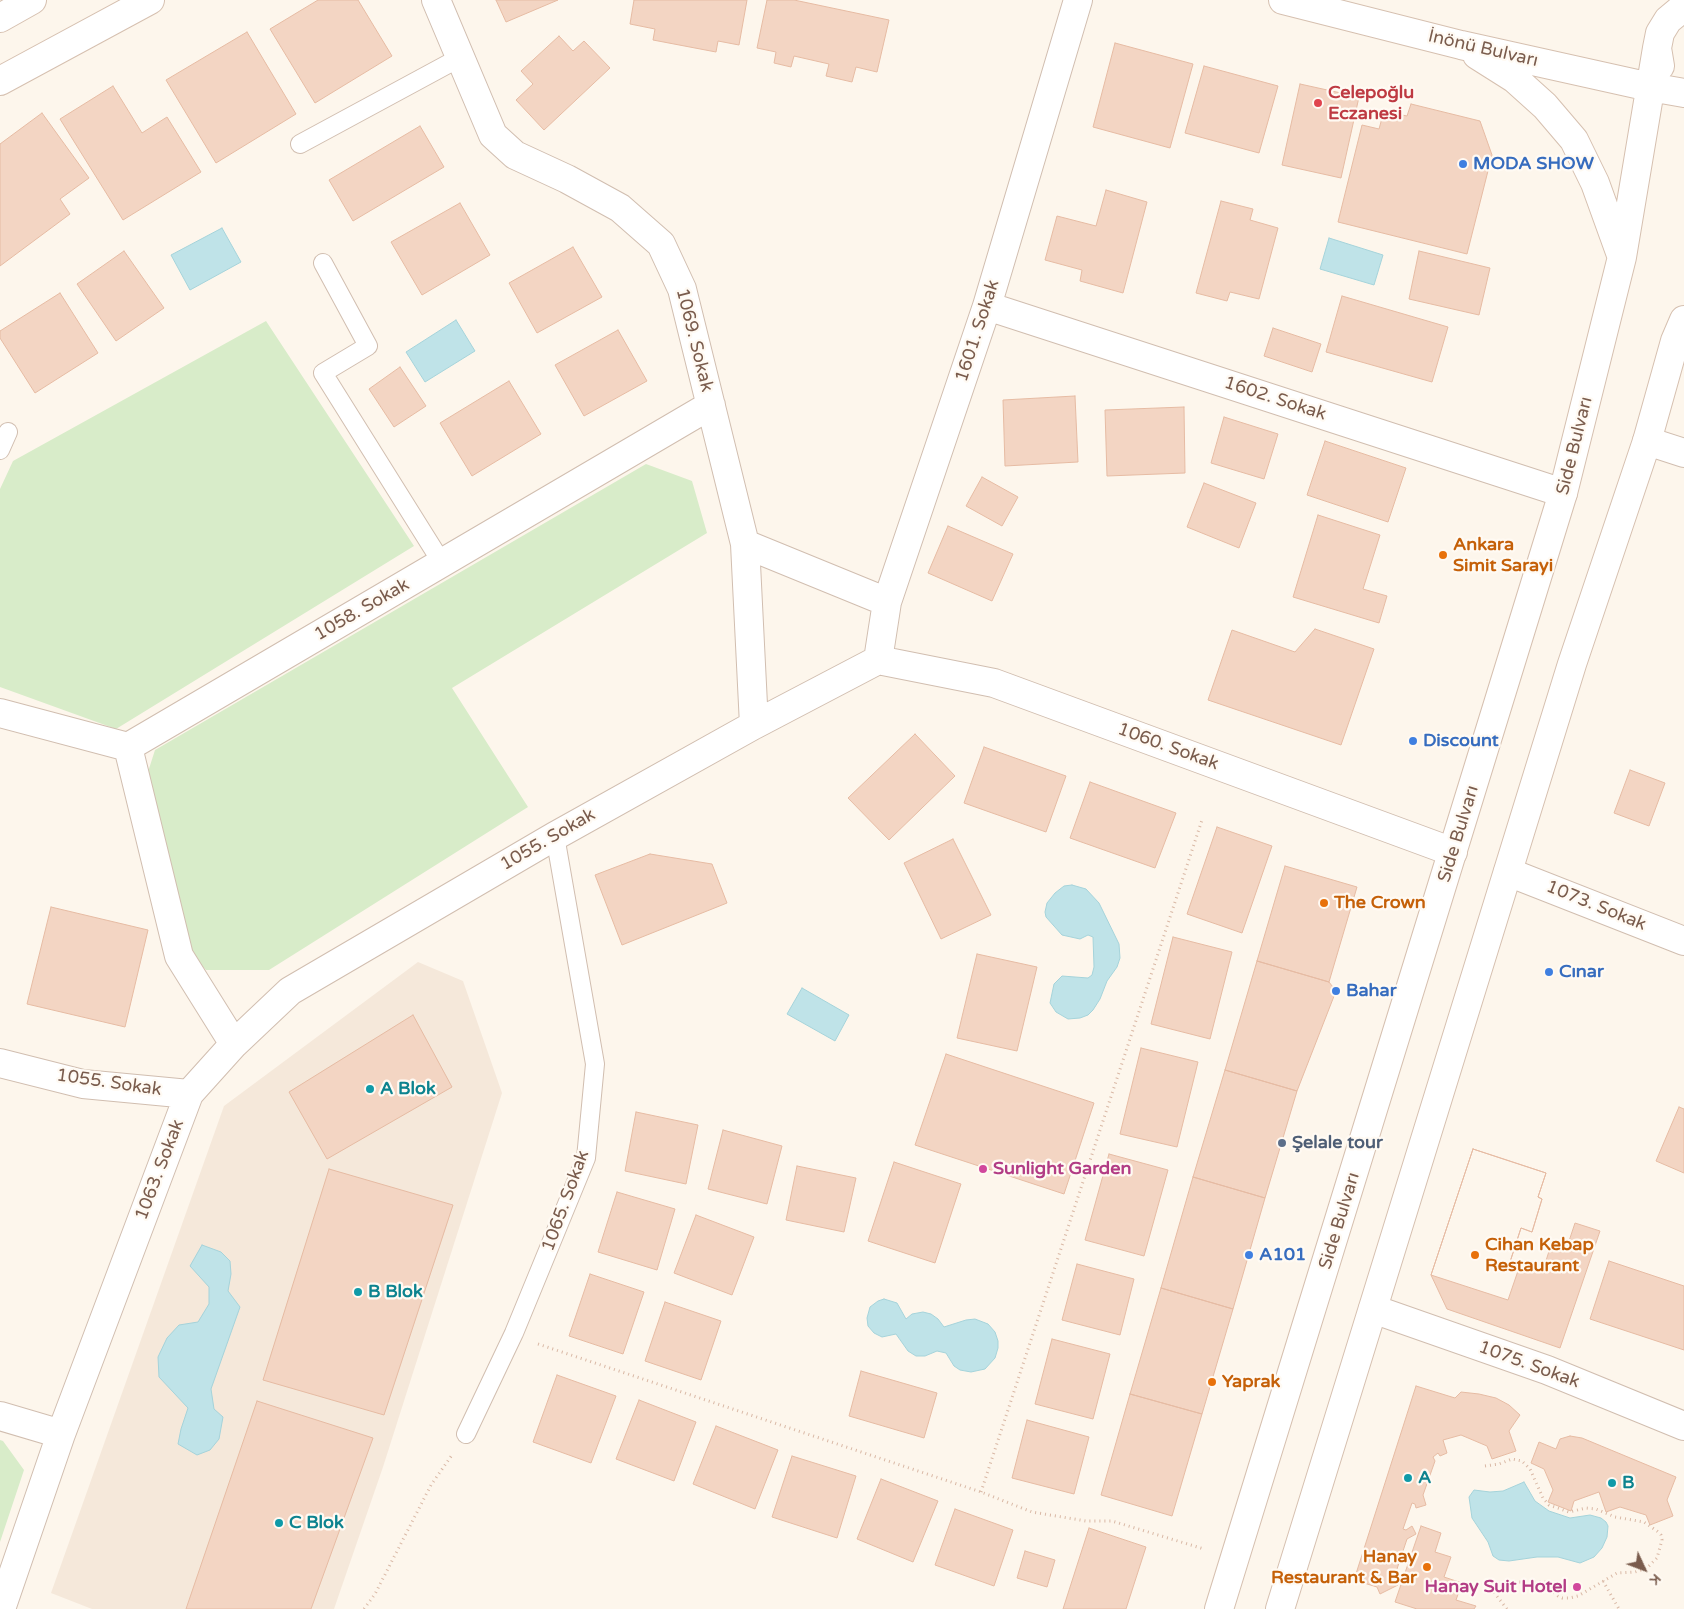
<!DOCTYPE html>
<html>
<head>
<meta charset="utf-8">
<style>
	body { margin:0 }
	#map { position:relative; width:1684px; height:1609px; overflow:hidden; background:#fdf6ec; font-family:"Varela Round",sans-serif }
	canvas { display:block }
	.north { position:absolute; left:1619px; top:1544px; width:50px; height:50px; -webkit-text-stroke:4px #fffaf3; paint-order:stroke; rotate:133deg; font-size:14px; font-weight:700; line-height:20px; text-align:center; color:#7a5c4d }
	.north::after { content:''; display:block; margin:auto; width:18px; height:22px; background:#7a5c4d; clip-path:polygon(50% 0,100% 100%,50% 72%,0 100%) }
</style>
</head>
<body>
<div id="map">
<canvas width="1684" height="1609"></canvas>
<div class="north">K</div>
</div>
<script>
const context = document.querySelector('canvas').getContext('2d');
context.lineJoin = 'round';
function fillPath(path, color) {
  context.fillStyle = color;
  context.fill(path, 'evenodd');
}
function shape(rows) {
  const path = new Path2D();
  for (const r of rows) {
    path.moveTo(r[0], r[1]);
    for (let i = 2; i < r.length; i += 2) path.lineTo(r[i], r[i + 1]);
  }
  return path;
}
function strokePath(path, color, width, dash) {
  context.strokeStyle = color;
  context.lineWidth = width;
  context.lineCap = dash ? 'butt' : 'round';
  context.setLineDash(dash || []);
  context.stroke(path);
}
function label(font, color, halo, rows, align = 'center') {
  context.font = font + ' "Varela Round",sans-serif';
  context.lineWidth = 4.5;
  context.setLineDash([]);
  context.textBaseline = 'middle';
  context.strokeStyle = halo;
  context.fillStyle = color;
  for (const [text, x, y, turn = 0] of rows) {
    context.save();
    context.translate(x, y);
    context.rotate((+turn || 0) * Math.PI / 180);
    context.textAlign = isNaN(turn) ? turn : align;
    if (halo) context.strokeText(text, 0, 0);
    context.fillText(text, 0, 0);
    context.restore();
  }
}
const residential = shape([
	[418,962,463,981,502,1093,383,1467,334,1609,92,1609,51,1593,224,1106]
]);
const green = shape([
	[266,321,414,546,116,729,0,687,0,489,13,461],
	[646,464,692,481,707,533,452,688,528,807,269,970,206,970,191,954,147,775,155,750],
	[0,1440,3,1441,24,1470,0,1542]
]);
const water = shape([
	[222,228,241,262,190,290,171,255,222,228],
	[1329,238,1383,255,1374,285,1320,269,1329,238],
	[456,320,475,351,425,382,406,352,456,320],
	[1072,885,1086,889,1099,903,1119,944,1120,958,1117,967,1107,981,1100,999,1093,1010,1088,1015,1080,1018,1068,1019,1056,1012,1050,1003,1054,984,1062,976,1088,978,1092,975,1094,967,1093,937,1088,935,1080,939,1062,935,1046,917,1045,912,1047,903,1055,893,1064,886,1072,885],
	[802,988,849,1015,835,1041,787,1014,802,988],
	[202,1245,221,1252,230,1261,231,1274,228,1291,240,1307,211,1389,214,1409,223,1417,219,1439,210,1450,197,1455,178,1444,181,1429,188,1408,159,1377,158,1357,167,1338,179,1325,198,1322,209,1304,209,1287,190,1266,202,1245],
	[884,1299,897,1303,906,1319,912,1314,923,1312,931,1314,938,1319,944,1327,966,1320,975,1319,988,1324,995,1332,998,1341,998,1348,995,1358,985,1369,971,1372,960,1370,954,1366,946,1353,937,1351,925,1356,916,1356,908,1351,896,1334,882,1337,874,1333,868,1326,867,1318,870,1307,878,1301,884,1299],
	[1524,1482,1535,1501,1549,1511,1570,1518,1590,1515,1601,1518,1606,1522,1608,1526,1607,1537,1602,1548,1594,1557,1580,1563,1558,1557,1537,1557,1509,1561,1499,1560,1493,1556,1488,1542,1472,1518,1469,1497,1474,1490,1490,1492,1503,1491,1524,1482]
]);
const building = shape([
	[318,0,358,0,392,56,315,103,270,29,318,0],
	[496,0,558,0,506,22,496,0],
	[634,0,747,0,739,45,718,41,716,52,653,40,655,29,630,24,634,0],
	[767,0,794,0,889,20,877,72,856,67,852,82,826,76,829,64,794,56,791,67,774,63,776,52,757,48,767,0],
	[247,32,296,114,216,163,166,80,247,32],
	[559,36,573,51,584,41,610,68,544,130,516,100,533,84,521,71,559,36],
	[1115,43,1193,64,1170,148,1093,127,1115,43],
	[1204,66,1278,86,1259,153,1185,133,1204,66],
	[1300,84,1359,97,1341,178,1282,165,1300,84],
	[113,86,142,133,167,117,201,172,123,220,60,119,113,86],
	[1411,104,1480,121,1492,155,1467,254,1338,222,1362,125,1379,129,1384,111,1407,116,1411,104],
	[42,113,89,178,60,199,70,214,0,266,0,144,42,113],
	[420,126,444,167,353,221,329,180,420,126],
	[1106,190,1147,202,1123,293,1080,281,1082,270,1045,260,1057,216,1096,226,1106,190],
	[1221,201,1253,209,1250,220,1278,228,1259,299,1230,292,1227,301,1196,293,1221,201],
	[460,203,490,255,422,295,391,242,460,203],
	[573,247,602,297,537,333,509,283,573,247],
	[124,251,164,308,116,341,77,284,124,251],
	[1419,251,1490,268,1479,315,1409,299,1419,251],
	[60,293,98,353,35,393,0,338,0,331,60,293],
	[1342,296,1448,327,1432,382,1326,352,1342,296],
	[1273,328,1321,344,1312,372,1264,356,1273,328],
	[618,330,647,381,584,416,555,365,618,330],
	[400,367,426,406,394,427,369,389,400,367],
	[509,381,541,434,472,476,440,423,509,381],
	[1075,396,1078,462,1005,466,1003,400,1075,396],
	[1184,407,1185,473,1107,476,1105,410,1184,407],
	[1224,417,1278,434,1264,479,1211,463,1224,417],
	[1325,441,1406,468,1388,522,1307,495,1325,441],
	[982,477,1018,497,1002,526,966,506,982,477],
	[1204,483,1256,503,1239,548,1187,527,1204,483],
	[1318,515,1380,535,1363,589,1387,596,1379,623,1293,597,1318,515],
	[948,526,1013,554,992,601,928,573,948,526],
	[1315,629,1374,649,1341,745,1208,700,1232,630,1295,652,1315,629],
	[915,734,955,776,889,840,848,798,915,734],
	[984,747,1066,776,1046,832,964,803,984,747],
	[1630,770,1665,783,1649,826,1614,813,1630,770],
	[1090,782,1176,813,1155,868,1070,838,1090,782],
	[1217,827,1272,846,1242,933,1187,914,1217,827],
	[953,839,991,915,941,939,904,863,953,839],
	[650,854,712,864,727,903,622,945,595,875,650,854],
	[1285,866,1357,887,1329,982,1257,961,1285,866],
	[51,907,148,930,125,1027,27,1004,51,907],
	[1173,937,1232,952,1210,1039,1151,1024,1173,937],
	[977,954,1037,967,1017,1051,957,1038,977,954],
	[1257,961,1329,982,1336,991,1297,1091,1225,1070,1257,961],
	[413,1015,452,1087,327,1159,289,1092,413,1015],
	[1141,1048,1198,1062,1177,1147,1120,1134,1141,1048],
	[946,1054,1094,1103,1064,1194,915,1145,946,1054],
	[1225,1070,1297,1091,1265,1198,1193,1177,1225,1070],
	[1679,1107,1684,1109,1684,1173,1656,1161,1679,1107],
	[636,1112,698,1125,686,1184,625,1171,636,1112],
	[723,1130,782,1146,767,1204,708,1189,723,1130],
	[1473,1149,1546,1173,1538,1197,1542,1199,1532,1232,1521,1228,1510,1262,1520,1265,1508,1300,1431,1275,1473,1149],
	[1473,1149,1546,1173,1538,1197,1542,1199,1532,1232,1521,1228,1510,1262,1542,1273,1552,1242,1567,1247,1575,1223,1600,1231,1560,1348,1447,1309,1431,1275,1473,1149],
	[1109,1154,1168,1170,1144,1256,1085,1240,1109,1154],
	[894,1162,961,1184,935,1263,868,1241,894,1162],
	[797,1166,856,1178,844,1232,786,1220,797,1166],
	[329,1169,453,1205,384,1415,263,1380,329,1169],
	[1193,1177,1265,1198,1233,1309,1161,1288,1193,1177],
	[617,1192,675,1209,657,1270,598,1252,617,1192],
	[696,1215,754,1237,732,1295,674,1273,696,1215],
	[1609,1261,1684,1286,1684,1350,1590,1319,1609,1261],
	[1077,1264,1134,1279,1120,1335,1062,1320,1077,1264],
	[590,1274,644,1292,623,1354,569,1336,590,1274],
	[1161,1288,1233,1309,1202,1414,1130,1394,1161,1288],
	[665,1302,721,1321,701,1380,645,1361,665,1302],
	[1052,1339,1110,1354,1093,1419,1035,1404,1052,1339],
	[861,1371,937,1393,924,1438,849,1416,861,1371],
	[557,1375,616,1396,591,1463,533,1442,557,1375],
	[1416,1386,1455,1398,1461,1392,1479,1394,1496,1398,1509,1405,1520,1415,1509,1431,1516,1451,1492,1459,1487,1446,1461,1435,1443,1440,1447,1453,1440,1456,1438,1453,1433,1457,1435,1461,1423,1495,1426,1505,1416,1508,1415,1504,1412,1503,1403,1529,1406,1530,1412,1526,1416,1534,1407,1539,1394,1578,1398,1585,1380,1594,1377,1587,1354,1580,1416,1386],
	[1130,1394,1202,1414,1172,1516,1101,1495,1130,1394],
	[639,1400,696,1422,674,1481,616,1459,639,1400],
	[257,1401,373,1438,311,1609,186,1609,257,1401],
	[1027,1420,1089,1437,1074,1494,1012,1478,1027,1420],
	[716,1426,778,1450,755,1509,693,1484,716,1426],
	[1570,1436,1582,1438,1676,1477,1667,1500,1673,1516,1650,1525,1646,1515,1620,1507,1606,1512,1599,1492,1574,1501,1571,1511,1548,1502,1553,1490,1544,1469,1531,1463,1539,1442,1556,1449,1560,1439,1570,1436],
	[792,1456,856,1476,837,1538,772,1517,792,1456],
	[881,1479,938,1501,913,1562,857,1539,881,1479],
	[955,1509,1013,1530,994,1586,935,1565,955,1509],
	[1421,1526,1441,1533,1435,1552,1451,1557,1444,1577,1462,1583,1456,1600,1476,1606,1474,1609,1417,1609,1395,1602,1421,1526],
	[1089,1528,1146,1547,1126,1609,1063,1609,1089,1528],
	[1025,1551,1055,1560,1047,1587,1017,1578,1025,1551]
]);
const path = shape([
	[538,1344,981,1492,1032,1512,1086,1521,1112,1521,1204,1549],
	[1485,1466,1499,1464,1512,1459,1522,1461,1530,1469,1543,1498,1549,1505,1569,1512,1586,1508,1596,1509,1615,1517,1644,1522,1657,1531,1661,1535,1662,1540,1657,1558,1647,1568,1635,1572,1617,1573,1578,1596,1570,1598,1562,1598,1558,1596,1552,1591,1547,1582,1509,1582,1489,1586,1507,1609],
	[981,1492,1202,820],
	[1603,1581,1619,1609],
	[364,1609,375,1594,431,1485,452,1455]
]);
const lane = shape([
	[300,144,461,57],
	[323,263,368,346,323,373,442,563],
	[0,450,8,432],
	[466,1434,514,1333,586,1158,595,1064,555,836]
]);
const street = shape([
	[436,0,493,135,515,155,567,179,620,208,661,244,682,289,745,544,754,725],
	[987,306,1563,493],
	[1647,441,1684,453],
	[745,544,887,602],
	[878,660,887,602,987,306,1078,0],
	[878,660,994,683,1453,852],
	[0,713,128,747,711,405],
	[128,747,179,956,234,1044],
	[1508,872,1684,941],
	[0,1063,83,1084,189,1094],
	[1373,1309,1547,1370,1684,1426],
	[0,1416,61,1434],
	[1,1609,61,1434,189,1094,234,1044,290,991,555,836,754,725,878,660]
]);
const secondary = shape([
	[1283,0,1461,45,1650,87,1684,93],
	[0,18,32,0],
	[1477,55,1515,79,1545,106,1574,140,1595,183,1621,255],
	[1660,66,1657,48,1660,33,1668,20,1680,10,1684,9],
	[0,81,150,0],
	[1219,1609,1563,493,1622,257,1657,48],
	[1280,1609,1572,664,1647,441,1675,341,1684,320]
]);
const markers = [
	[1318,103,5,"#e0444e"],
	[1463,164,5,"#3f7fe0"],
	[1443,555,5,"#e8710a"],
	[1413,741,5,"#3f7fe0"],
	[1324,903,5,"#e8710a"],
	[1549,972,5,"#3f7fe0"],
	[1336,991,5,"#3f7fe0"],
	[370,1089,5,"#0f9aa8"],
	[1282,1143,5,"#5c6f8a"],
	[983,1169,5,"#d1479c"],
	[1249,1255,5,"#3f7fe0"],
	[1475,1255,5,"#e8710a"],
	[358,1292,5,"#0f9aa8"],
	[1212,1382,5,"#e8710a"],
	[1408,1478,5,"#0f9aa8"],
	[1612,1483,5,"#0f9aa8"],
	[279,1523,5,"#0f9aa8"],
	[1427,1567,5,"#e8710a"],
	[1577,1587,5,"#d1479c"]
];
const streetNames = [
	["İnönü Bulvarı",1483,49,13],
	["1601. Sokak",978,331,-72],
	["1069. Sokak",694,340,76],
	["1602. Sokak",1275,399,18],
	["Side Bulvarı",1575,446,-76],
	["1058. Sokak",362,610,-30],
	["1060. Sokak",1168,747,20],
	["Side Bulvarı",1459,834,-73],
	["1055. Sokak",548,840,-30],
	["1073. Sokak",1596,906,22],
	["1055. Sokak",109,1083,8],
	["1063. Sokak",160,1170,-69],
	["1065. Sokak",566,1201,-70],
	["Side Bulvarı",1340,1221,-73],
	["1075. Sokak",1529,1365,20]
];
const healthNames = [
	["Celepoğlu",1328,93],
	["Eczanesi",1328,114]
];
const shopNames = [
	["MODA SHOW",1473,164],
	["Discount",1423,741],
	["Cınar",1559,972],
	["Bahar",1346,991],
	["A101",1259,1255]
];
const foodNames = [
	["Ankara",1453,545],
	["Simit Sarayi",1453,566],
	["The Crown",1334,903],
	["Cihan Kebap",1485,1245],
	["Restaurant",1485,1266],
	["Yaprak",1222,1382],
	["Hanay",1417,1557,"right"],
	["Restaurant & Bar",1417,1578,"right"]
];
const cultureNames = [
	["A Blok",380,1089],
	["B Blok",368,1292],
	["A",1418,1478],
	["B",1622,1483],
	["C Blok",289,1523]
];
const serviceNames = [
	["Şelale tour",1292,1143]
];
const hotelNames = [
	["Sunlight Garden",993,1169],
	["Hanay Suit Hotel",1567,1587,"right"]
];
fillPath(residential, '#f5e8da');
fillPath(green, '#d8ecc9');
fillPath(water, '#bfe3e8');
strokePath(water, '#a5d3da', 1);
fillPath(building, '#f3d5c3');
strokePath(building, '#e6bba3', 1);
strokePath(lane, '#d1beb0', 20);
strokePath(street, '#d1beb0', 30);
strokePath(secondary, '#d6c0b0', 30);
strokePath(path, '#d9b8a5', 3, [1, 4]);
strokePath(lane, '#fff', 18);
strokePath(street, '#fff', 28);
strokePath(secondary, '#fff', 28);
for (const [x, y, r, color] of markers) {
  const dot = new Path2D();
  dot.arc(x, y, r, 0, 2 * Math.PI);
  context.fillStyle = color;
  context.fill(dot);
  strokePath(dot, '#fffaf3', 2);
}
label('18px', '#7a5c4d', '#fffaf3', streetNames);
label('bold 18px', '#be3a42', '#fffaf3', healthNames, 'left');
label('bold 18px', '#366cbe', '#fffaf3', shopNames, 'left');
label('bold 18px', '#c56008', '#fffaf3', foodNames, 'left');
label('bold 18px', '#0d838f', '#fffaf3', cultureNames, 'left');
label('bold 18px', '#4e5e75', '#fffaf3', serviceNames, 'left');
label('bold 18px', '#b23c85', '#fffaf3', hotelNames, 'left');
</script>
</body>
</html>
